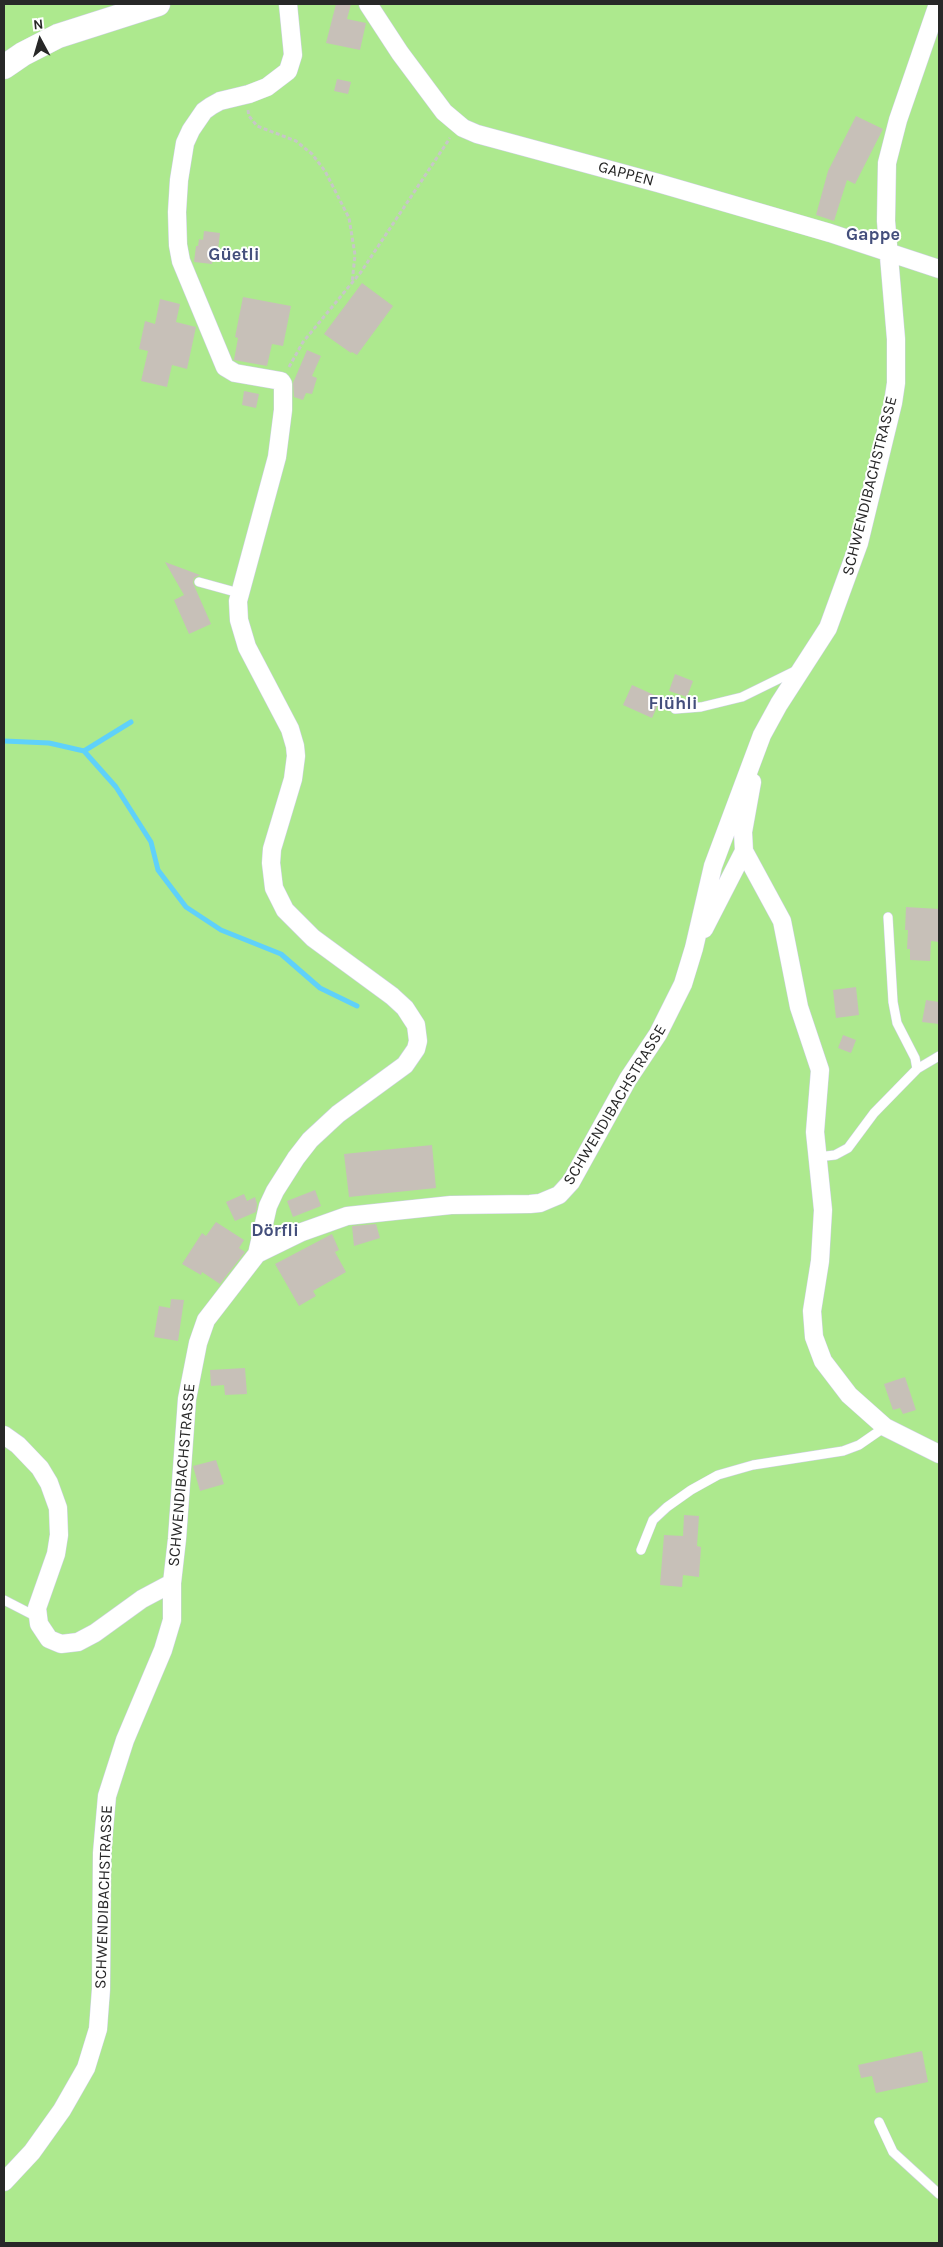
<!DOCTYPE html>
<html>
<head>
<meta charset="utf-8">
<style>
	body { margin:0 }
	#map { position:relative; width:943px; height:2247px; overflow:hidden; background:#ece3d8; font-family:Karla,sans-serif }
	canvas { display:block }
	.frame { position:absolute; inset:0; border:5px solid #282828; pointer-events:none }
	.north { position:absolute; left:15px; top:15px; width:50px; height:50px; -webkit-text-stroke:4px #fff; paint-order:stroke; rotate:354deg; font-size:14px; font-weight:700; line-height:20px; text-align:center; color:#282828 }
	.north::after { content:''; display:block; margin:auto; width:18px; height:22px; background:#282828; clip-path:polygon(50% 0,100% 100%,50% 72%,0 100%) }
</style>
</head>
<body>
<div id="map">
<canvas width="943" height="2247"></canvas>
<div class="frame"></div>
<div class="north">N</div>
</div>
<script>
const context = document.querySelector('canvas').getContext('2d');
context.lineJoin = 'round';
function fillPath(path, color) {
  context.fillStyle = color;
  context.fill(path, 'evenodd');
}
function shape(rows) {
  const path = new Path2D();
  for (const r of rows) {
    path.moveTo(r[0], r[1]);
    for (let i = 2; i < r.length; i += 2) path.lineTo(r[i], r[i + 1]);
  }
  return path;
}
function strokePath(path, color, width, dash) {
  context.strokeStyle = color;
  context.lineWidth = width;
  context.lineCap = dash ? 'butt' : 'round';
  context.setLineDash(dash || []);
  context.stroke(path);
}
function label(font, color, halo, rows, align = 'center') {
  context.font = font + ' Karla,sans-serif';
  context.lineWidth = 4;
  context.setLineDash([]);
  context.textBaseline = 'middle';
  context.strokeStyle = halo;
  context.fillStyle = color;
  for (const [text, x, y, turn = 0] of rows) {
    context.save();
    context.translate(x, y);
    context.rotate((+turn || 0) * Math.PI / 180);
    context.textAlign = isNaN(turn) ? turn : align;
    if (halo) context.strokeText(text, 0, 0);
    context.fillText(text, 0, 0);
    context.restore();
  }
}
const green = shape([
	[4,4,939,4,939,2243,4,2243]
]);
const stream = shape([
	[4,741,49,743,84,751,116,787,151,842,158,870,186,907,221,930,281,954,320,988,357,1006],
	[84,751,131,722]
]);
const building = shape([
	[336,4,351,4,347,19,366,23,360,50,326,43],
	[337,79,351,82,348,94,334,91],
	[856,116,883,129,855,184,847,180,834,221,816,215,828,171],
	[204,231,220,233,218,250,214,250,212,264,194,262,196,246,198,246,199,239,203,240],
	[362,283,393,306,357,355,352,352,351,353,324,334],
	[243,297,291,306,283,346,272,344,267,366,234,360,238,338,235,337],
	[160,299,180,304,176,322,196,327,187,369,172,365,167,387,141,381,148,351,139,349,145,321,155,324],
	[307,350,321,356,312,376,317,378,312,394,306,393,303,400,294,397,293,383],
	[244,391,259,394,256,408,242,405],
	[165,562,200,575,194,578,193,583,211,624,189,634,174,600,184,595],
	[675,674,693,681,687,697,669,691],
	[632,685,661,698,652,718,623,705],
	[906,907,939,909,939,942,931,941,930,961,910,960,910,949,907,949,908,930,905,930],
	[856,987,859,1015,836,1018,833,990],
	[926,1000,939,1002,939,1024,922,1022],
	[843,1035,856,1040,851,1053,838,1048],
	[432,1145,436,1188,349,1197,344,1154],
	[315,1190,321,1206,293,1217,287,1201],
	[244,1194,247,1201,255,1197,257,1204,256,1212,235,1221,226,1202],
	[216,1222,244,1240,239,1248,245,1252,220,1284,202,1272,201,1275,182,1264,202,1233,206,1236],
	[376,1224,380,1238,354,1246,352,1226],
	[332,1234,339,1250,335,1252,346,1272,313,1291,316,1296,299,1306,275,1264],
	[171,1299,184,1300,178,1341,154,1337,159,1306,170,1308],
	[245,1368,247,1394,225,1395,224,1385,211,1386,210,1370],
	[905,1377,916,1410,903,1414,900,1408,893,1410,884,1384],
	[216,1460,224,1484,200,1491,193,1466],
	[684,1515,699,1516,697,1546,701,1547,699,1577,683,1575,682,1587,660,1585,664,1535,683,1536],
	[922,2051,928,2082,876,2093,872,2076,861,2078,858,2065]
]);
const path = shape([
	[248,110,249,116,257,126,296,141,312,154,325,171,349,218,355,255,352,283],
	[289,367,303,342,361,272,450,138]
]);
const lane = shape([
	[199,582,239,593],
	[675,709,701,707,742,697,799,669],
	[917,1069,939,1056],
	[817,1157,835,1155,848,1148,874,1113,917,1069,915,1058,897,1023,893,1002,888,917],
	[641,1550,653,1520,667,1507,691,1490,718,1475,753,1465,843,1451,859,1445,885,1427],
	[4,1600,37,1617],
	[879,2122,893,2152,939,2194]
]);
const street = shape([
	[368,4,400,53,444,112,463,128,477,134,658,183,830,233,939,269],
	[752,782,743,832,744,851,782,921,799,1007,820,1070,815,1132,823,1210,820,1261,812,1311,814,1337,823,1361,849,1395,885,1427,939,1454],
	[704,929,744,851],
	[257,1254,268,1206,275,1191,296,1158,310,1140,338,1114,405,1065,416,1049,418,1041,416,1025,405,1008,392,996,313,938,285,910,274,888,271,863,272,849,293,779,296,756,295,746,290,729,247,647,239,620,238,601,277,457,283,410,283,384,281,381,235,373,225,367,181,261,178,245,177,212,179,180,185,143,191,130,204,111,211,106,220,101,249,94,267,87,288,71,293,55,288,4],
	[4,1435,18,1445,40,1468,49,1483,58,1508,59,1535,56,1554,37,1608,39,1624,49,1639,61,1644,78,1642,95,1633,142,1599,172,1583],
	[4,2182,32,2152,62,2110,86,2068,98,2029,101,1989,102,1853,107,1796,125,1740,163,1650,172,1620,172,1583,177,1539,187,1399,198,1343,206,1320,257,1254,302,1232,347,1216,451,1205,530,1204,540,1203,559,1195,571,1182,628,1079,658,1034,683,984,694,948,713,866,762,735,779,704,828,628,859,543,893,403,896,383,896,339,886,221,887,163,898,120,938,4]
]);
const secondary = shape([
	[4,67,23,54,58,36,158,4]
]);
const streetNames = [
	["GAPPEN",626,174,15],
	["SCHWENDIBACHSTRASSE",870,486,-76],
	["SCHWENDIBACHSTRASSE",615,1105,-59],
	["SCHWENDIBACHSTRASSE",182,1475,-85],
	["SCHWENDIBACHSTRASSE",104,1897,-88]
];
const neighbourhoodNames = [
	["Gappe",873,235],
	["Güetli",234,255],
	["Flühli",673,704],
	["Dörfli",275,1231]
];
fillPath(green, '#ade98e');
strokePath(stream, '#5fd1fa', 5);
fillPath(building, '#c7c0b8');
strokePath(lane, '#cdd1e3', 10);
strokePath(street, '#cdd1e3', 19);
strokePath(secondary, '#cdd1e3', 25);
strokePath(path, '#c7c7c7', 3, [4, 2.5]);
strokePath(lane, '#fff', 9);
strokePath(street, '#fff', 18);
strokePath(secondary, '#fff', 24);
label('16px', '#282828', '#fff', streetNames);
label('bold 18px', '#444f7c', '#fff', neighbourhoodNames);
</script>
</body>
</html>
